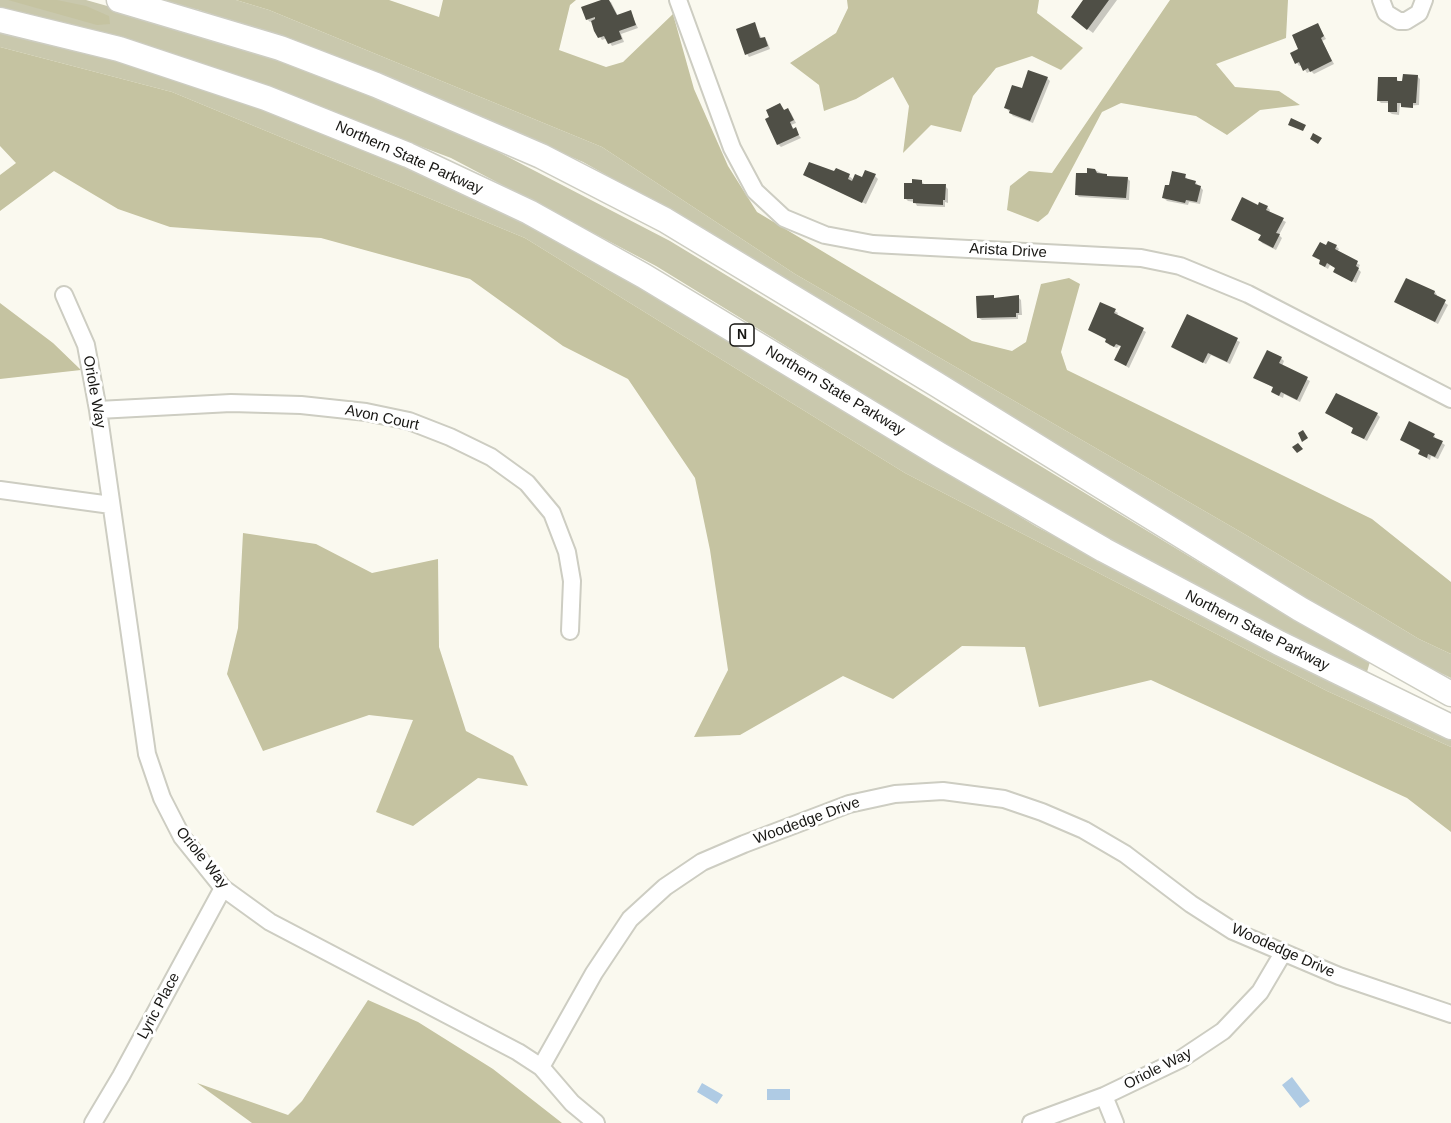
<!DOCTYPE html>
<html>
<head>
<meta charset="utf-8">
<style>
	body { margin:0 }
	canvas { display:block; background:#faf9ef }
</style>
</head>
<body>
<canvas width="1451" height="1123"></canvas>
<script>
const context = document.querySelector('canvas').getContext('2d');
context.lineJoin = 'round';
function fillPath(path, color) {
  context.fillStyle = color;
  context.fill(path, 'evenodd');
}
function shape(rows) {
  const path = new Path2D();
  for (const r of rows) {
    path.moveTo(r[0], r[1]);
    for (let i = 2; i < r.length; i += 2) path.lineTo(r[i], r[i + 1]);
  }
  return path;
}
function strokePath(path, color, width, dash) {
  context.strokeStyle = color;
  context.lineWidth = width;
  context.lineCap = dash ? 'butt' : 'round';
  context.setLineDash(dash || []);
  context.stroke(path);
}
function label(font, color, halo, rows, align = 'center') {
  context.font = font + ' Arial,sans-serif';
  context.lineWidth = 6;
  context.setLineDash([]);
  context.textBaseline = 'middle';
  context.strokeStyle = halo;
  context.fillStyle = color;
  for (const [text, x, y, turn = 0] of rows) {
    context.save();
    context.translate(x, y);
    context.rotate((+turn || 0) * Math.PI / 180);
    context.textAlign = isNaN(turn) ? turn : align;
    if (halo) context.strokeText(text, 0, 0);
    context.fillText(text, 0, 0);
    context.restore();
  }
}
const green = shape([
	[0,0,86,0,235,42,458,131,670,241,1238,586,1371,658,1367,672,1230,608,1025,493,656,266,451,158,227,73,0,10],
	[159,0,236,0,269,10,602,147,795,274,1246,535,1419,639,1451,654,1451,678,1387,647,1170,520,692,223,583,162,335,56,199,10],
	[0,30,148,68,272,111,438,179,570,245,1037,527,1338,681,1451,735,1451,747,1327,691,905,473,525,238,172,92,0,47]
]);
const forest = shape([
	[8,0,57,0,86,6,109,16,110,24,97,25],
	[236,0,389,0,439,17,443,0,576,0,570,5,559,50,606,67,623,62,673,14,694,89,728,166,757,212,972,341,1012,351,1026,342,1041,284,1069,278,1080,284,1061,352,1067,370,1372,519,1451,582,1451,654,1419,639,1246,535,795,274,602,147,269,10],
	[847,0,1039,0,1037,13,1083,48,1061,70,1032,56,996,68,973,96,961,132,931,125,903,153,909,106,893,77,856,99,824,111,819,85,790,63,836,33,848,8],
	[1170,0,1288,0,1286,38,1216,64,1235,87,1279,91,1300,105,1260,110,1227,135,1196,116,1121,103,1102,112,1048,214,1038,222,1007,210,1010,186,1029,171,1052,173],
	[0,47,172,92,525,238,905,473,1327,691,1451,747,1451,832,1407,798,1151,680,1039,707,1025,647,962,646,893,699,843,676,740,735,694,737,728,670,710,550,695,478,628,379,563,346,470,279,321,238,170,227,118,209,54,171,0,211,0,175,16,163,0,146],
	[0,303,53,343,81,370,0,379],
	[243,533,316,544,372,573,438,559,439,647,466,731,513,756,528,786,478,778,413,826,376,812,413,720,369,715,263,751,227,674,238,628],
	[368,1000,418,1022,493,1069,562,1123,252,1123,197,1083,288,1115,302,1101]
]);
const water = shape([
	[1292,1077,1310,1101,1300,1108,1282,1085],
	[702,1083,723,1095,717,1104,697,1092],
	[767,1089,790,1089,790,1100,767,1100]
]);
const shadow = shape([
	[605,0,611,2,618,16,630,12,638,28,621,34,624,42,612,46,607,38,602,40,600,37,592,21,590,22,587,19],
	[1085,0,1117,0,1093,33,1077,21],
	[754,24,762,39,764,38,767,41,770,49,749,57,747,54],
	[1318,25,1326,39,1322,41,1334,64,1314,74,1311,71,1307,73,1302,65,1299,66,1297,63,1300,50],
	[1417,76,1420,79,1419,105,1403,106,1403,107,1400,104,1399,115,1392,114,1389,112,1390,103,1381,103,1378,100,1396,79,1400,82],
	[1047,78,1050,81,1033,123,1013,116,1006,108,1023,90],
	[780,105,785,111,788,110,791,113,796,123,791,125,801,138,781,147,778,144],
	[1095,170,1109,177,1127,178,1130,181,1129,200,1079,197,1076,194,1088,175],
	[805,175,849,176,854,180,875,176,878,179,866,204],
	[1185,176,1188,180,1195,182,1203,190,1200,204,1189,202,1188,205,1167,201,1164,198,1170,187],
	[921,181,924,184,945,186,948,189,948,203,945,202,945,207,917,206,915,202,908,201,905,198],
	[1258,207,1267,207,1270,210,1269,213,1286,222,1279,235,1282,238,1276,250,1262,243,1260,240,1262,235,1232,220],
	[1336,246,1339,249,1337,252,1360,265,1358,269,1361,272,1356,283,1338,274,1336,268,1330,265,1328,269,1323,266,1320,264,1322,261,1314,256,1327,247],
	[1435,292,1437,295,1436,297,1448,305,1438,324,1396,302],
	[993,297,996,299,1018,297,1021,300,1022,315,1018,315,1018,319,982,320,979,318],
	[1101,304,1115,311,1118,313,1117,316,1146,332,1129,368,1116,360,1123,347,1119,346,1117,348,1109,345,1107,340,1090,330],
	[1188,316,1240,342,1230,364,1211,355,1206,364,1173,347],
	[1281,358,1284,361,1282,366,1310,381,1300,402,1284,394,1283,398,1275,394,1272,391,1274,388,1255,377],
	[1327,413,1377,414,1380,417,1367,441,1353,433,1355,428],
	[1434,435,1436,439,1445,445,1438,459,1431,456,1430,460,1423,456,1420,454,1421,451,1402,440]
]);
const building = shape([
	[601,0,609,0,617,15,631,10,636,25,619,31,622,39,608,44,604,36,598,38,594,31,591,21,595,19,595,17,586,20,581,7],
	[1083,0,1109,0,1087,30,1071,17],
	[755,22,760,38,765,37,768,46,745,55,736,29],
	[1318,23,1324,36,1321,38,1332,61,1310,72,1308,68,1303,71,1299,62,1295,64,1290,53,1298,49,1292,35],
	[1028,70,1048,77,1030,121,1009,113,1010,110,1004,108,1012,85,1022,88],
	[1403,74,1418,75,1416,103,1413,103,1413,108,1401,107,1401,103,1397,103,1397,112,1388,112,1388,101,1377,101,1378,77,1397,77,1397,81,1402,81],
	[780,103,784,110,788,108,794,120,790,122,793,129,796,127,799,135,777,145,765,119,769,117,766,110],
	[1291,118,1306,125,1303,131,1288,125],
	[1313,133,1322,138,1318,144,1310,139],
	[809,162,834,171,836,168,850,174,848,179,852,181,855,174,862,177,865,170,876,174,862,203,803,175],
	[1087,168,1095,169,1097,173,1107,174,1107,176,1128,177,1126,198,1075,195,1076,173,1087,173],
	[1172,171,1186,174,1185,178,1196,181,1195,184,1201,186,1197,202,1186,200,1185,203,1162,198,1165,185,1169,185],
	[912,179,922,180,922,184,946,184,945,200,943,200,943,205,913,203,913,199,904,199,904,183,912,183],
	[1242,197,1258,205,1259,202,1268,206,1266,210,1284,218,1276,233,1280,234,1273,248,1258,240,1261,235,1231,220],
	[1328,241,1337,245,1335,249,1358,261,1356,266,1359,268,1352,282,1333,272,1335,268,1327,263,1325,267,1319,264,1320,260,1312,256,1320,242,1326,245],
	[1406,278,1435,291,1434,294,1446,300,1435,322,1394,302],
	[994,295,994,298,1019,295,1019,313,1016,313,1016,317,977,318,976,296],
	[1100,302,1116,309,1114,313,1144,328,1126,366,1114,360,1121,346,1116,344,1114,347,1105,342,1106,339,1088,330],
	[1187,314,1238,338,1227,362,1208,353,1203,363,1171,347],
	[1267,350,1282,357,1279,363,1308,377,1297,400,1281,392,1279,396,1271,392,1273,387,1253,378],
	[1336,393,1378,413,1364,439,1351,433,1353,428,1325,413],
	[1409,421,1435,434,1433,437,1443,441,1435,457,1428,454,1427,458,1418,454,1420,450,1400,440],
	[1303,430,1308,438,1302,442,1298,433],
	[1298,443,1303,449,1297,453,1292,447]
]);
const minor = shape([
	[678,0,732,148,755,191,784,218,825,235,873,244,1141,258,1180,266,1248,294,1451,399],
	[1381,0,1386,13,1399,21,1406,21,1419,13,1424,0],
	[64,295,86,345,98,410,147,754,162,798,182,837,223,888,270,922,518,1052,541,1067,572,1103,596,1123],
	[98,410,231,403,301,405,366,412,409,421,450,437,491,457,527,483,552,513,567,552,572,581,570,631],
	[0,490,111,505],
	[541,1067,594,973,630,919,665,887,702,862,744,844,849,804,895,794,943,791,1004,799,1042,812,1084,830,1125,854,1191,904,1233,931,1339,976,1451,1014],
	[1104,1096,1115,1123],
	[93,1123,121,1076,223,888],
	[1031,1123,1104,1096,1181,1059,1223,1031,1260,992,1283,953]
]);
const highway = shape([
	[119,0,280,48,376,85,541,156,665,220,936,384,1300,609,1451,694],
	[0,20,119,49,266,98,408,155,529,212,644,276,940,455,1104,550,1279,643,1451,727]
]);
const shields = [
	[742,335,24]
];
const shieldNames = [
	["N",742,335]
];
const streetNames = [
	["Northern State Parkway",409,158,24],
	["Arista Drive",1008,251,3],
	["Northern State Parkway",835,391,31],
	["Oriole Way",94,392,80],
	["Avon Court",382,418,12],
	["Northern State Parkway",1257,631,27],
	["Woodedge Drive",807,821,-20],
	["Oriole Way",202,858,51],
	["Woodedge Drive",1283,951,24],
	["Lyric Place",159,1006,-62],
	["Oriole Way",1158,1069,-27]
];
fillPath(green, '#c9c8ad');
fillPath(forest, '#c5c3a1');
fillPath(water, '#afcbe4');
fillPath(shadow, '#0003');
fillPath(building, '#4f4f46');
strokePath(minor, '#cdcdc2', 20);
strokePath(highway, '#cdcdc2', 27);
strokePath(minor, '#fff', 16);
strokePath(highway, '#fff', 24);
for (const [x, y, w] of shields) {
  const box = new Path2D();
  box.roundRect(x - w / 2, y - 11, w, 22, 4.5);
  context.fillStyle = '#fff';
  context.fill(box);
  strokePath(box, '#171613', 1.5);
}
label('bold 14px', '#171613', null, shieldNames);
label('15px', '#171613', '#fff', streetNames);
</script>
</body>
</html>
